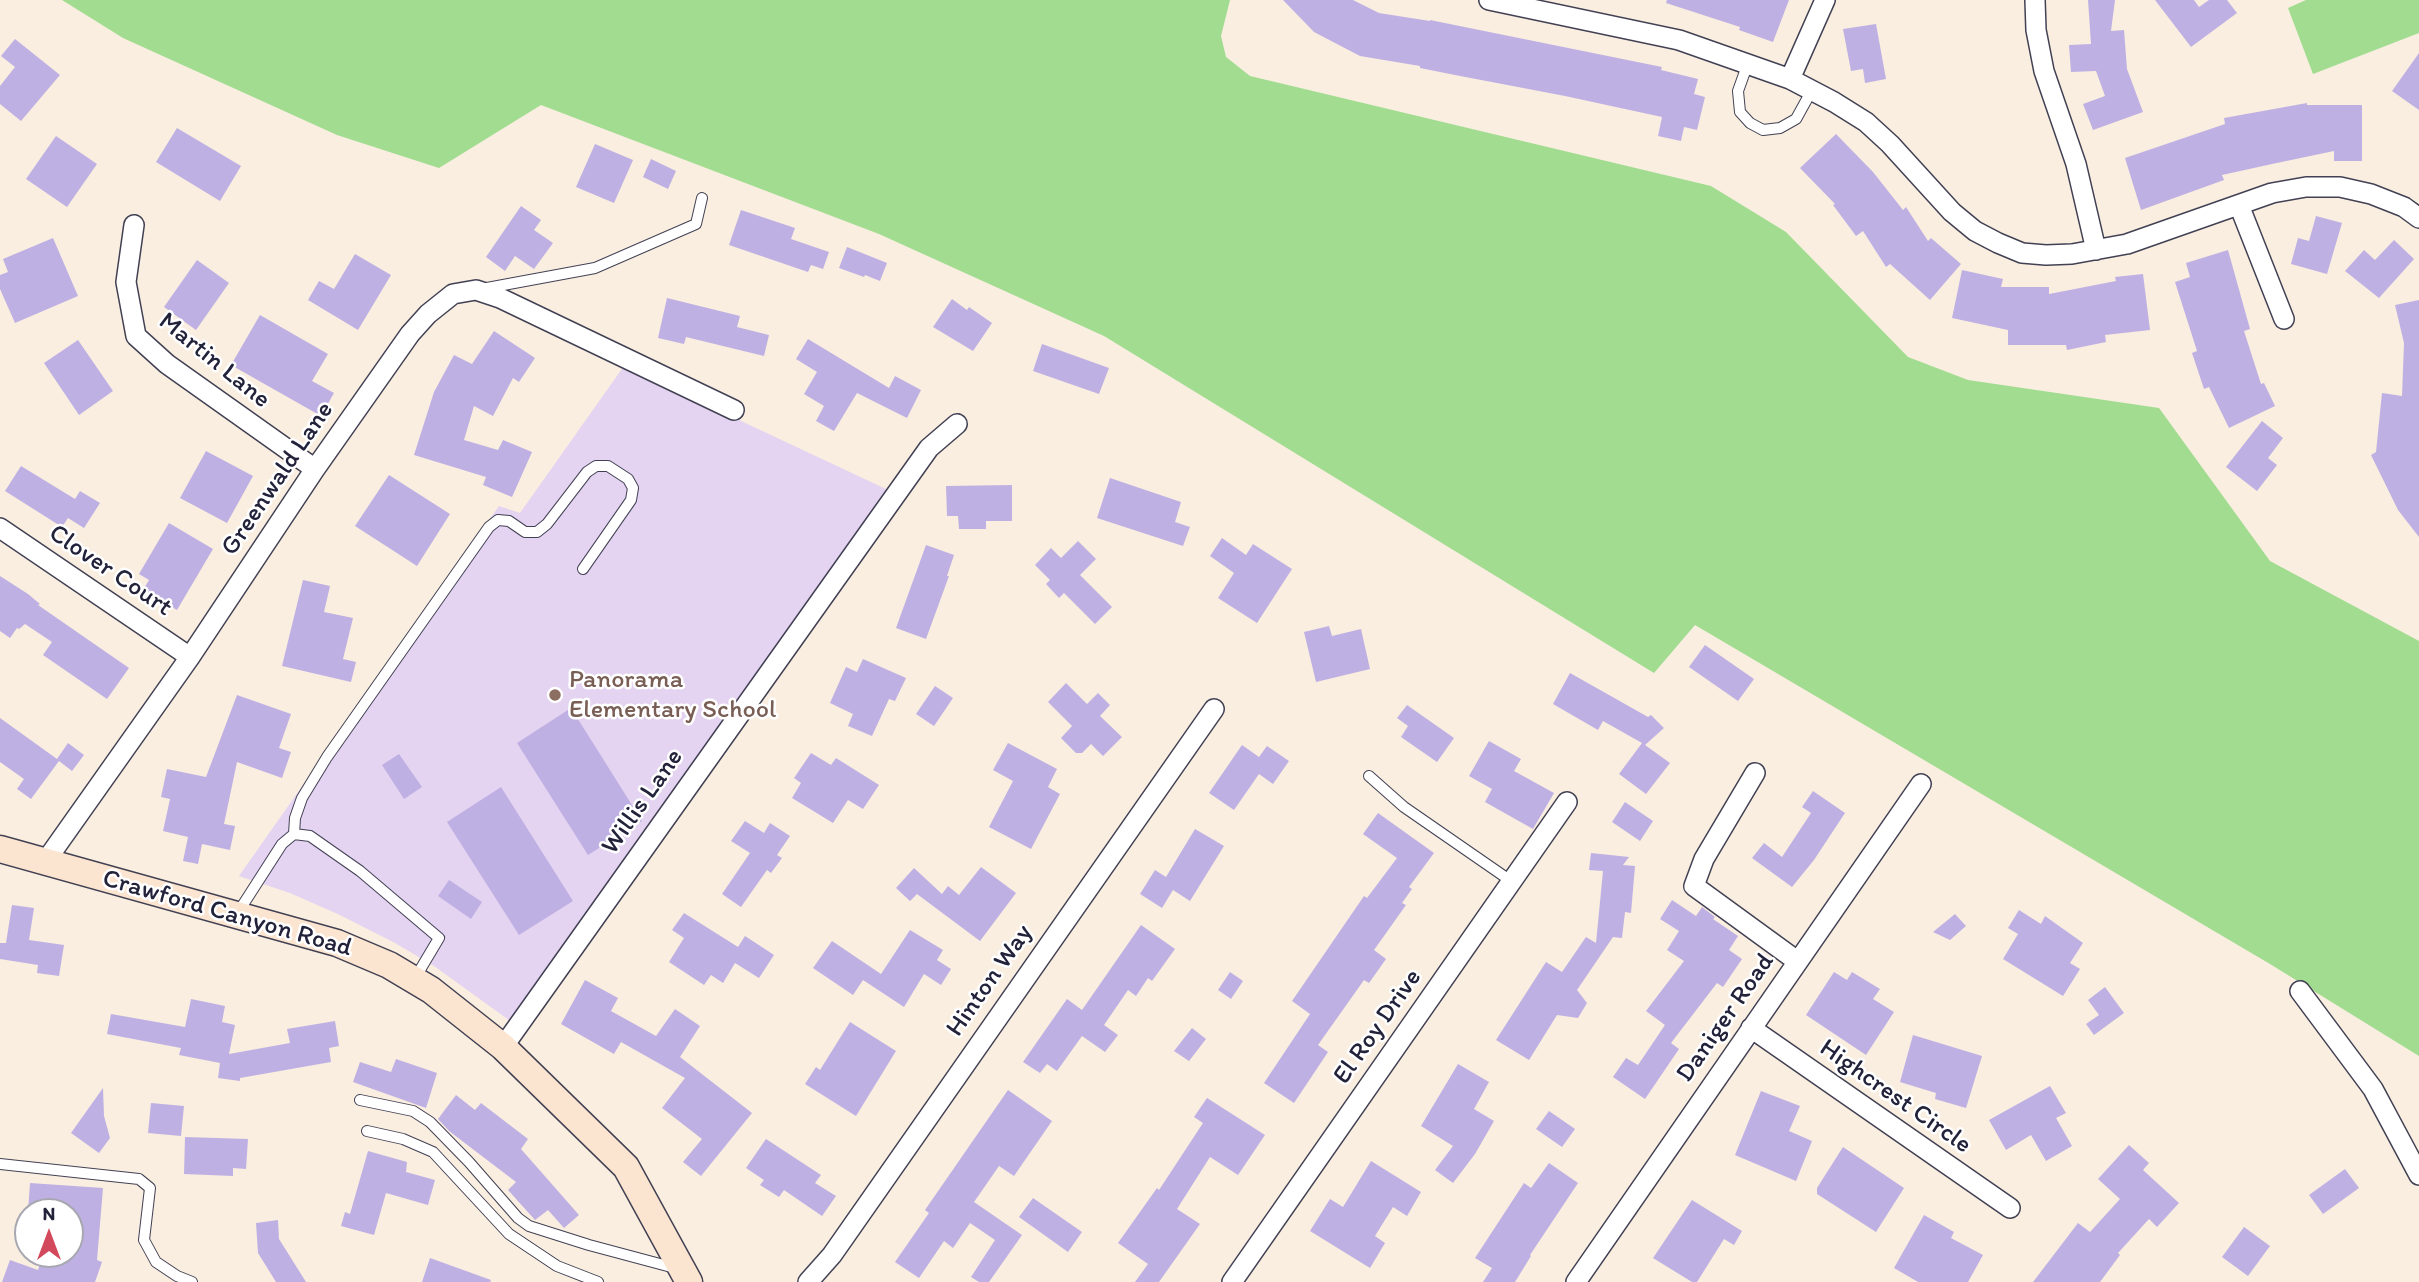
<!DOCTYPE html>
<html>
<head>
<meta charset="utf-8">
<style>
	body { margin:0 }
	#map { position:relative; width:2419px; height:1282px; overflow:hidden; background:#f9eee0; font-family:Itim,sans-serif }
	canvas { display:block }
	.north { position:absolute; left:14px; top:1198px; width:70px; height:70px; box-sizing:border-box; background:#fff; border:2px solid #a7a7b1; border-radius:50%; rotate:0deg; font-size:19px; font-weight:700; line-height:28px; text-align:center; color:#22223b }
	.north::after { content:''; display:block; margin:auto; width:24px; height:32px; background:#d1495b; clip-path:polygon(50% 0,100% 100%,50% 72%,0 100%) }
</style>
</head>
<body>
<div id="map">
<canvas width="2419" height="1282"></canvas>
<div class="north">N</div>
</div>
<script>
const context = document.querySelector('canvas').getContext('2d');
context.lineJoin = 'round';
function fillPath(path, color) {
  context.fillStyle = color;
  context.fill(path, 'evenodd');
}
function shape(rows) {
  const path = new Path2D();
  for (const r of rows) {
    path.moveTo(r[0], r[1]);
    for (let i = 2; i < r.length; i += 2) path.lineTo(r[i], r[i + 1]);
  }
  return path;
}
function strokePath(path, color, width, dash) {
  context.strokeStyle = color;
  context.lineWidth = width;
  context.lineCap = dash ? 'butt' : 'round';
  context.setLineDash(dash || []);
  context.stroke(path);
}
function label(font, color, halo, rows, align = 'center') {
  context.font = font + ' Itim,sans-serif';
  context.lineWidth = 5;
  context.setLineDash([]);
  context.textBaseline = 'middle';
  context.strokeStyle = halo;
  context.fillStyle = color;
  for (const [text, x, y, turn = 0] of rows) {
    context.save();
    context.translate(x, y);
    context.rotate((+turn || 0) * Math.PI / 180);
    context.textAlign = isNaN(turn) ? turn : align;
    if (halo) context.strokeText(text, 0, 0);
    context.fillText(text, 0, 0);
    context.restore();
  }
}
const built = shape([
	[624,366,888,490,513,1023,434,966,395,943,340,915,290,893,239,876,499,506,520,513]
]);
const green = shape([
	[62,0,1230,0,1221,36,1226,57,1250,76,1711,186,1786,232,1908,357,1968,380,2159,408,2270,561,2419,641,2419,1056,2270,964,1695,625,1654,673,1104,336,879,234,541,105,439,168,337,135,123,38],
	[2306,0,2419,0,2419,33,2313,74,2288,8]
]);
const building = shape([
	[1283,0,1353,0,1379,13,1430,21,1430,20,1662,67,1661,70,1698,79,1694,94,1705,97,1697,130,1684,127,1681,141,1658,136,1662,117,1565,96,1455,75,1420,68,1420,66,1360,56,1314,32],
	[1667,0,1789,0,1773,42,1739,30,1740,27,1666,3],
	[2088,0,2115,0,2111,31,2124,30,2127,69,2143,112,2093,130,2083,104,2105,96,2096,71,2071,72,2069,45,2091,44],
	[2155,0,2194,0,2199,7,2209,0,2227,0,2237,13,2191,47],
	[1876,24,1886,79,1865,83,1863,69,1851,71,1843,29],
	[15,39,60,75,21,121,0,104,0,86,15,67,1,56],
	[2419,53,2419,110,2392,91],
	[2307,103,2307,105,2362,105,2362,161,2334,161,2334,151,2272,164,2222,175,2224,180,2141,210,2125,158,2225,124,2224,118],
	[177,128,241,166,220,201,156,162],
	[1836,134,1873,172,1903,210,1906,207,1928,241,1931,238,1961,264,1930,300,1890,264,1886,267,1863,231,1856,236,1833,205,1835,204,1800,168],
	[56,136,97,164,67,207,26,179],
	[595,144,633,160,614,203,576,187],
	[651,159,676,171,668,189,643,177],
	[521,206,541,220,534,230,553,243,534,269,515,256,505,271,486,257],
	[741,210,795,228,791,239,829,252,823,269,811,265,808,272,729,245],
	[2316,216,2342,223,2327,274,2291,264,2298,238,2309,241],
	[53,238,78,296,15,323,0,289,0,275,8,272,3,259],
	[2394,240,2414,259,2379,298,2345,271,2364,250,2375,260],
	[847,247,887,263,880,281,865,275,864,277,839,268],
	[2228,250,2250,329,2244,331,2261,384,2264,383,2275,406,2229,428,2209,387,2204,389,2192,353,2197,351,2175,282,2190,277,2186,263],
	[355,254,391,275,358,330,308,300,319,281,334,289],
	[197,260,229,283,196,330,164,307],
	[1962,270,2003,279,2001,287,2049,287,2049,294,2116,281,2115,277,2143,274,2150,330,2105,335,2106,342,2067,350,2066,345,2008,345,2008,330,1952,318],
	[667,298,740,316,737,327,769,335,764,356,686,337,684,344,658,338],
	[952,299,967,310,969,307,992,323,973,351,933,327],
	[2419,300,2419,537,2398,510,2371,455,2376,452,2382,393,2402,396,2404,343,2395,305],
	[260,315,328,354,312,381,334,393,321,416,231,365],
	[494,331,535,358,519,382,513,378,493,416,474,406,464,440,498,450,503,440,532,452,512,497,483,485,486,477,414,455,434,392,454,355,472,364],
	[808,339,889,388,895,376,921,390,907,418,857,393,834,431,816,421,824,406,804,394,817,372,796,359],
	[78,340,113,391,79,415,44,363],
	[1042,344,1109,368,1099,394,1033,371],
	[2262,421,2283,438,2268,458,2277,465,2257,491,2226,467],
	[206,451,253,476,227,523,180,498],
	[21,466,75,499,80,491,100,503,84,528,68,518,62,527,5,491],
	[389,475,450,514,417,566,355,526],
	[1110,478,1181,502,1175,522,1190,527,1183,546,1097,518],
	[1012,485,1012,521,986,521,986,529,959,529,958,516,947,516,946,486],
	[169,523,213,549,177,610,143,590,149,580,139,574],
	[1222,538,1246,555,1253,544,1292,569,1257,623,1218,598,1234,573,1210,556],
	[1078,541,1096,559,1080,575,1112,607,1095,624,1064,593,1059,598,1046,584,1050,580,1035,565,1051,548,1061,558],
	[926,545,954,555,947,576,949,576,926,639,896,628],
	[0,576,28,594,40,604,38,605,129,668,107,699,43,655,52,642,25,624,19,629,17,628,10,638,0,631],
	[303,580,330,586,324,612,353,618,343,659,356,662,351,682,282,666],
	[1329,626,1332,636,1361,629,1370,669,1316,682,1304,632],
	[1705,645,1754,679,1738,701,1689,667],
	[863,659,906,678,895,701,889,699,872,736,848,726,853,714,830,703,846,667,857,672],
	[1570,673,1648,717,1651,715,1664,728,1645,745,1670,763,1646,794,1619,774,1642,743,1603,721,1598,730,1553,704],
	[1066,683,1087,704,1098,693,1110,705,1100,716,1122,737,1103,756,1091,744,1082,753,1076,753,1061,738,1072,726,1048,702],
	[935,686,953,698,934,726,916,714],
	[237,695,291,714,279,748,291,752,282,778,237,762,224,824,235,826,230,850,202,844,198,864,183,861,188,837,163,831,170,799,161,797,167,769,206,777],
	[1407,705,1454,738,1437,762,1401,737,1408,726,1397,718],
	[571,708,642,821,588,855,517,743],
	[0,718,57,759,68,743,84,755,72,771,59,761,31,799,17,789,24,779,0,762],
	[1489,741,1521,759,1514,771,1554,793,1533,829,1485,802,1492,789,1469,776],
	[1008,743,1057,769,1048,787,1060,794,1031,849,989,827,1013,781,993,770],
	[1242,745,1259,757,1267,746,1289,761,1273,784,1259,774,1234,810,1209,793],
	[811,753,831,765,836,758,879,785,863,809,848,800,833,823,792,798,801,783,794,778],
	[399,754,422,787,404,799,382,765],
	[501,787,573,901,519,935,447,822],
	[1813,791,1845,813,1814,860,1792,887,1752,858,1764,843,1782,857,1811,813,1802,807],
	[1625,802,1653,821,1640,841,1612,822],
	[1378,813,1434,853,1409,887,1412,889,1402,903,1406,905,1374,950,1386,959,1369,983,1364,980,1318,1045,1328,1052,1294,1103,1264,1083,1310,1014,1292,1001,1364,896,1367,898,1397,858,1363,834],
	[745,821,764,833,770,823,790,836,777,855,782,858,771,873,767,870,741,907,722,894,750,853,731,841],
	[1195,829,1224,846,1190,901,1173,890,1162,908,1140,894,1155,870,1166,877],
	[1591,853,1629,857,1623,865,1635,866,1631,913,1625,912,1622,938,1613,937,1577,990,1587,1003,1578,1018,1557,1015,1529,1060,1496,1040,1546,962,1562,972,1586,937,1596,943,1603,871,1589,870],
	[981,867,1016,893,980,941,917,894,910,901,896,888,914,868,942,894,948,886,959,895],
	[449,880,482,902,471,919,438,896],
	[1672,900,1696,916,1702,907,1715,917,1713,919,1738,936,1729,950,1742,959,1723,987,1717,983,1671,1043,1679,1049,1645,1099,1613,1077,1626,1058,1638,1065,1665,1025,1646,1011,1684,961,1667,950,1679,931,1660,919],
	[12,905,34,908,29,940,64,945,59,976,37,973,38,965,0,959,0,943,6,943],
	[2019,910,2041,924,2045,916,2083,943,2070,963,2080,969,2063,996,2003,959,2018,934,2008,928],
	[684,913,738,947,745,936,774,955,759,978,735,963,723,983,711,975,704,985,669,962,684,938,672,930],
	[1955,914,1966,926,1950,940,1933,932],
	[1141,925,1175,949,1152,981,1148,978,1136,996,1128,990,1104,1025,1118,1035,1105,1052,1082,1036,1057,1071,1047,1064,1040,1073,1023,1062,1067,999,1082,1010],
	[910,930,943,950,937,960,951,969,941,985,924,974,904,1007,863,980,853,995,813,968,832,941,881,974],
	[1230,972,1243,981,1231,999,1218,990],
	[1834,972,1847,980,1852,972,1880,989,1873,999,1894,1012,1866,1055,1806,1015],
	[585,980,618,998,611,1011,656,1036,675,1009,700,1026,680,1057,752,1113,701,1176,683,1162,702,1139,662,1108,685,1078,621,1042,614,1054,561,1024],
	[2105,987,2124,1013,2094,1035,2086,1024,2099,1015,2088,1000],
	[191,999,225,1006,222,1022,235,1025,229,1054,290,1043,287,1029,335,1021,339,1046,329,1048,331,1062,240,1078,240,1081,218,1078,220,1063,179,1055,181,1048,107,1034,111,1014,185,1027],
	[850,1022,896,1051,856,1116,805,1084,816,1067,820,1070],
	[1192,1028,1206,1039,1189,1061,1174,1051],
	[1913,1035,1982,1056,1966,1108,1935,1099,1936,1093,1900,1082],
	[396,1059,437,1073,426,1108,353,1082,360,1062,391,1072],
	[1458,1064,1489,1082,1474,1109,1494,1121,1475,1154,1453,1183,1435,1170,1453,1146,1421,1126],
	[2050,1086,2066,1113,2056,1118,2072,1146,2046,1161,2031,1135,2006,1150,1989,1120],
	[103,1088,104,1116,110,1138,99,1153,71,1133],
	[1008,1090,1052,1121,1014,1176,999,1166,974,1202,1022,1235,989,1282,979,1282,971,1277,995,1240,970,1223,953,1248,944,1241,919,1278,895,1262,929,1213,925,1210],
	[1761,1091,1800,1106,1789,1131,1812,1141,1796,1181,1735,1155],
	[456,1095,475,1110,481,1103,528,1139,521,1149,579,1215,564,1228,548,1210,535,1220,508,1190,516,1182,449,1131,438,1119],
	[1207,1098,1265,1135,1238,1175,1210,1157,1177,1209,1200,1224,1159,1282,1135,1282,1148,1264,1118,1243,1157,1188,1159,1190,1203,1123,1194,1117],
	[151,1103,184,1106,181,1136,148,1133],
	[1549,1111,1575,1129,1562,1147,1536,1129],
	[185,1137,248,1139,246,1169,233,1168,233,1176,184,1174],
	[766,1139,821,1175,815,1183,836,1196,822,1216,784,1190,779,1197,760,1185,764,1180,746,1168],
	[2129,1145,2149,1163,2143,1170,2179,1203,2157,1227,2149,1219,2118,1253,2120,1255,2100,1282,2033,1282,2078,1223,2090,1232,2120,1199,2098,1179],
	[1843,1147,1904,1188,1876,1232,1817,1194,1817,1188],
	[368,1151,407,1162,406,1172,435,1180,428,1205,386,1193,374,1235,341,1226,345,1212,350,1214],
	[1371,1161,1421,1192,1407,1216,1393,1207,1375,1236,1385,1243,1370,1268,1310,1231,1330,1199,1343,1207],
	[1549,1163,1578,1183,1530,1255,1531,1256,1515,1282,1483,1282,1492,1268,1475,1258,1524,1183,1531,1188],
	[2345,1169,2359,1188,2323,1214,2309,1195],
	[30,1183,103,1188,97,1260,102,1262,95,1282,2,1282,10,1260,38,1270,43,1254,70,1254,70,1212,28,1212],
	[1033,1198,1082,1232,1068,1252,1019,1217],
	[1692,1200,1742,1231,1734,1245,1724,1239,1697,1282,1692,1282,1653,1258],
	[1924,1215,1954,1232,1951,1238,1983,1255,1968,1282,1918,1282,1894,1268],
	[278,1220,279,1239,306,1282,276,1282,258,1253,256,1223],
	[2244,1227,2270,1246,2248,1276,2222,1257],
	[430,1258,491,1280,490,1282,422,1282]
]);
const lane = shape([
	[1748,63,1738,91,1740,112,1750,123,1763,130,1780,128,1796,119,1812,90],
	[487,288,595,268,696,224,702,198],
	[1369,776,1404,807,1511,881],
	[294,834,295,818,302,798,327,757,489,527,498,520,509,521,525,532,537,532,547,524,587,472,596,466,608,466,628,479,633,488,631,500,583,569],
	[237,914,282,844,294,834,310,836,360,871,439,938,414,980],
	[360,1100,413,1111,430,1122,469,1162,518,1218,529,1226,589,1245,675,1268],
	[367,1131,403,1139,433,1152,509,1234,557,1266,598,1282],
	[0,1164,139,1179,150,1188,144,1240,156,1262,177,1276,192,1282]
]);
const street = shape([
	[1489,0,1679,40,1790,79,1834,102,1866,122,1890,144,1952,212,1975,231,1998,243,2022,253,2046,255,2072,254,2127,244,2272,193,2306,187,2340,187,2371,194,2404,207,2419,218],
	[2035,0,2036,30,2044,71,2076,164,2096,250],
	[1790,79,1825,0],
	[2239,205,2284,319],
	[134,225,126,282,136,336,167,364,315,469],
	[0,528,190,657],
	[1755,773,1704,859,1694,886,1797,961],
	[45,862,190,657,315,469,410,334,428,314,453,294,476,290,500,298,734,410],
	[2300,991,2373,1089,2419,1175],
	[1751,1028,2010,1208],
	[503,1047,929,448,957,424],
	[808,1282,832,1255,1214,709],
	[1232,1282,1567,802],
	[1576,1282,1921,784]
]);
const secondary = shape([
	[0,849,337,943,389,965,431,990,503,1047,626,1167,689,1282]
]);
const markers = [
	[555,695,7,"#8d6e63"]
];
const streetNames = [
	["Martin Lane",214,361,39],
	["Greenwald Lane",278,479,-56],
	["Clover Court",110,571,34],
	["Willis Lane",643,802,-55],
	["Crawford Canyon Road",227,914,16],
	["Hinton Way",990,981,-55],
	["Daniger Road",1726,1018,-55],
	["El Roy Drive",1378,1027,-55],
	["Highcrest Circle",1895,1097,35]
];
const educationNames = [
	["Panorama",569,680],
	["Elementary School",569,710]
];
fillPath(built, '#e4d3f1');
fillPath(green, '#a1dc90');
fillPath(building, '#bfb0e3');
strokePath(lane, '#424154', 12);
strokePath(street, '#424154', 22);
strokePath(secondary, '#424154', 29);
strokePath(lane, '#fff', 10);
strokePath(street, '#fff', 19);
strokePath(secondary, '#fce5d0', 26);
for (const [x, y, r, color] of markers) {
  const dot = new Path2D();
  dot.arc(x, y, r, 0, 2 * Math.PI);
  context.fillStyle = color;
  context.fill(dot);
  strokePath(dot, '#fff', 2.5);
}
label('26px', '#22223b', '#fff', streetNames);
label('26px', '#785e54', '#fff', educationNames, 'left');
</script>
</body>
</html>
